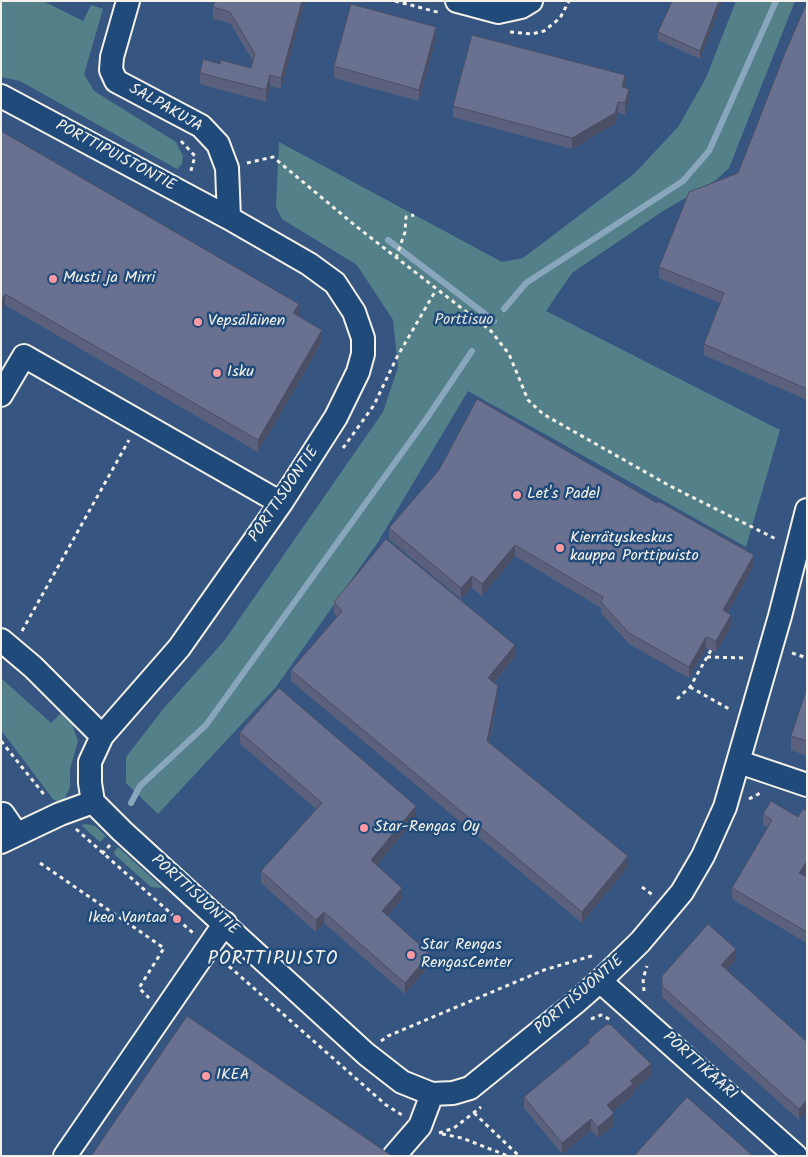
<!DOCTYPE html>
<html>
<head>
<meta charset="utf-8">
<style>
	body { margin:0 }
	#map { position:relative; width:808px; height:1157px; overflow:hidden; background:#365681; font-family:Kalam,sans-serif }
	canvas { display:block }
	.frame { position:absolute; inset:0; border:2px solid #f4f1e8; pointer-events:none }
</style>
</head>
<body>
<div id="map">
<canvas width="808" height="1157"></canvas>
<div class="frame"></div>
</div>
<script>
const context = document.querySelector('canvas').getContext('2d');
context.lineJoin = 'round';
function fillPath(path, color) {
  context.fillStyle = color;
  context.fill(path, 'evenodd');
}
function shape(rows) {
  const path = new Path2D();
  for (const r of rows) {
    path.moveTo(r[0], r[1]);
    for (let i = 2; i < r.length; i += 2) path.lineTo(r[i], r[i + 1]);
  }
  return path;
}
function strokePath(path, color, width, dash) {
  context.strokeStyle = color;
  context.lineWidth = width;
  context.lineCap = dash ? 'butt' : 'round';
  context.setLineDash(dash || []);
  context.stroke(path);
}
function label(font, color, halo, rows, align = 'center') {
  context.font = font + ' Kalam,sans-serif';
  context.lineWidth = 5;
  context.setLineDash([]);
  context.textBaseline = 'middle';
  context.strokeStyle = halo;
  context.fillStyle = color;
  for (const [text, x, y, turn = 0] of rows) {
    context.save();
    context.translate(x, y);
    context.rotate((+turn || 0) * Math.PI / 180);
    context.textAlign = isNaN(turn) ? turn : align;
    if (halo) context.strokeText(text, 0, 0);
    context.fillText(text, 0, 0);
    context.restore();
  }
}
const green = shape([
	[1,1,43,1,83,21,91,5,103,9,84,74,94,91,176,142,183,156,182,164,177,169,20,81,1,77],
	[736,1,795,1,729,168,716,180,663,211,572,273,546,311,780,430,746,547,468,391,378,542,276,687,158,814,126,783,126,757,164,708,224,641,383,412,398,367,393,320,357,265,282,219,276,207,279,142,502,262,523,258,634,174,678,127,706,78],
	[1,678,51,723,64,710,71,721,78,741,70,769,70,787,65,798,60,803,53,799,1,730],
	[86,824,95,826,106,836,100,842,81,825],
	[118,847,163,888,151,887,115,855,114,852]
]);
const stream = shape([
	[388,240,494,321],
	[504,309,526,283,683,181,709,151,776,1],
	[131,803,140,786,206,725,427,418,472,351]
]);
const path = shape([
	[395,1,441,13],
	[510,32,532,34,544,31,560,18,569,1],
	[181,141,195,156,190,174],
	[247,163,273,157,357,227,491,331,509,354,528,400,543,414,670,486,778,540],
	[396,258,405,232,406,217,414,215],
	[343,448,374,405,397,357,436,290],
	[22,631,129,440],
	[792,653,807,658],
	[707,657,747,658],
	[690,687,731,710],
	[677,699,690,687,711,650],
	[1,741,46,797],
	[749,799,762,792],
	[76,829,193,933],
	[102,854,110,845],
	[40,863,164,948,139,988,149,998],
	[642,887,654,896],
	[223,961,386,1105,402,1115],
	[644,991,643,979,647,966],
	[591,1019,601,1015,611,1020],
	[381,1041,388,1036,544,970,595,955],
	[474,1113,519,1156],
	[439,1133,454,1128,481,1107],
	[442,1134,462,1138,508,1156]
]);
const minor = shape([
	[128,1,112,57,111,70,116,81,201,126,218,144,227,168,229,218],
	[457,1,498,12,521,7,531,1],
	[1,96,229,218,309,264,335,283,354,312,363,338,363,354,358,372,336,417,281,503,179,648,102,736,90,762,90,783,93,802,122,831,366,1054,402,1082,432,1094,453,1093,470,1088,575,1003,600,981,640,942,682,892,703,856,725,807,780,616,807,510],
	[1,395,24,356,281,503],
	[1,640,33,667,102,736],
	[739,762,807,785],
	[3,814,16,833],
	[1,842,60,814,93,802],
	[600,981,796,1156],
	[65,1156,225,923],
	[394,1156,420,1126,432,1094]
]);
const wall = shape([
	[305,1,281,89,270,86,266,102,200,84,200,73,220,64,251,68,253,61,230,23,213,19,213,7],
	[722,1,700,59,658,40,658,32],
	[807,2,807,400,704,355,704,344,720,303,659,278,659,267,738,173],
	[436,38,419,101,334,78,334,66],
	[625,88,629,100,625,115,618,113,615,124,572,149,453,117,453,106],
	[1,131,299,315,298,316,322,342,258,452,5,305],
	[389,528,754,566,727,613,731,627,716,652,706,648,689,678,629,644,601,613,601,608,515,556,482,596,472,588,461,599,389,539],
	[334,602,515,656,494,683,498,698,489,743,628,867,582,923,291,681,291,670,337,617,334,613],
	[807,688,807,756,791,750,791,736],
	[240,732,416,818,377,865,402,899,387,916,430,965,405,994,324,923,316,932,261,883,261,871,316,809,240,744],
	[771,801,804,876,807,877,807,943,732,899,732,888,768,828,763,825,763,814],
	[736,960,727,970,807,1042,799,1120,662,997,662,976],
	[588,1040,651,1075,633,1091,633,1095,612,1112,614,1125,598,1138,591,1130,562,1154,524,1108,524,1097,588,1044]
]);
const shadedWall = shape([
	[302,1,305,1,281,89,281,78],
	[719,1,722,1,700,59,700,51],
	[436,27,436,38,419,101,419,90],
	[270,75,270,86,266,102,266,90],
	[625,75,625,87,622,98,622,87],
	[629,89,629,100,625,115,625,103],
	[618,102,618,113,615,124,572,149,572,138],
	[5,294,5,305,1,312,1,301],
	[299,304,299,315,293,325,293,313],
	[322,330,322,342,258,452,258,440],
	[515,545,515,556,482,596,482,584],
	[754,555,754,566,723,621,723,610],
	[472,576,472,588,461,599,461,588],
	[731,615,731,627,716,652,716,641],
	[706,637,706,648,689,678,689,667],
	[515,645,515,656,488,690,488,678],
	[498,686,498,698,487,752,487,741],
	[416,806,416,818,371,872,371,860],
	[628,856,628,867,582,923,582,912],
	[807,861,807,872,799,884,799,873],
	[402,888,402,899,382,922,382,911],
	[324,912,324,923,316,932,316,920],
	[736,949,736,960,721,976,721,965],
	[430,954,430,965,405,994,405,983],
	[651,1064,651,1075,633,1091,633,1095,607,1116,607,1105,630,1081],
	[807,1100,807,1111,799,1120,799,1109],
	[614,1113,614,1125,598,1138,598,1127],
	[591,1119,591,1130,562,1154,562,1143]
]);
const building = shape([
	[215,1,302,1,281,78,270,75,266,90,200,73,203,59,220,64,221,60,251,68,255,54,230,12,213,7,215,1],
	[672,1,719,1,700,51,658,32,672,1],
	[807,2,807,389,704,344,724,293,659,267,689,192,738,173,785,53,807,2],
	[351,4,436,27,419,90,334,66,351,4],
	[472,35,625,75,622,87,629,89,625,103,618,102,615,113,572,138,453,106,472,35],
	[1,131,299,304,293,313,322,330,258,440,5,294,1,301,1,131],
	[477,399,657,503,658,501,754,555,723,610,731,615,716,641,706,637,689,667,629,633,601,602,603,597,515,545,482,584,472,576,461,588,389,528,439,470,477,399],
	[386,539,515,645,488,678,498,686,487,741,628,856,582,912,291,670,342,611,334,602,386,539],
	[279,688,416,806,371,860,402,888,382,911,430,954,405,983,324,912,316,920,261,871,322,803,240,732,279,688],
	[807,688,807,741,791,736,807,688],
	[771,801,798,817,803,809,807,811,807,861,799,873,807,877,807,932,732,888,772,820,763,814,771,801],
	[708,924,736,949,721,965,807,1042,807,1100,799,1109,662,986,662,976,708,924],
	[187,1016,392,1156,91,1156,187,1016],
	[607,1024,611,1025,651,1064,630,1081,633,1084,607,1105,614,1113,598,1127,591,1119,562,1143,524,1097,590,1042,588,1040,607,1024],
	[687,1097,753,1156,634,1156,687,1097]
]);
const markers = [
	[53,279,5,"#ff9aa2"],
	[198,322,5,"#ff9aa2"],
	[217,373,5,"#ff9aa2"],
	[517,495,5,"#ff9aa2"],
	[560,548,5,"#ff9aa2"],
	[364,828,5,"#ff9aa2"],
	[177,919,5,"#ff9aa2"],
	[411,955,5,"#ff9aa2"],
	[206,1076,5,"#ff9aa2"]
];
const streetNames = [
	["SALPAKUJA",165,109,30],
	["PORTTIPUISTONTIE",115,157,28],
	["PORTTISUONTIE",285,495,-56],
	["PORTTISUONTIE",194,896,42],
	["PORTTISUONTIE",580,996,-41],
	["PORTTIKAARI",699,1067,42]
];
const poiNames = [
	["Musti ja Mirri",63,279],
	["Vepsäläinen",208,322],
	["Isku",227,373],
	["Let's Padel",527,495],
	["Kierrätyskeskus",570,539],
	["kauppa Porttipuisto",570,557],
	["Star-Rengas Oy",374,828],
	["Ikea Vantaa",167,919,"right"],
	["Star Rengas",421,946],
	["RengasCenter",421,964],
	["IKEA",216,1076]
];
const parkNames = [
	["Porttisuo",464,321]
];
const quarterNames = [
	["PORTTIPUISTO",273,961]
];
fillPath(green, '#548189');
strokePath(stream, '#89a7bc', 6);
strokePath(minor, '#f4f1e8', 26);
strokePath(path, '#f4f1e8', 3, [4, 4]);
strokePath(minor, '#1f4a7a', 22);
fillPath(wall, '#5b617c');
fillPath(shadedWall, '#4a4f65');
fillPath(building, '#6a7190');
strokePath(building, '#4a4f65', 1);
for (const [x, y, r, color] of markers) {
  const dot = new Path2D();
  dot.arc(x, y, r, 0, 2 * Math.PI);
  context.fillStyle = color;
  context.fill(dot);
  strokePath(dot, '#1f4a7a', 2);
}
label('16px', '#f4f1e8', '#1f4a7a', streetNames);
label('16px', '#f4f1e8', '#1f4a7a', poiNames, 'left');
label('16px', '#dce0da', '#1f4a7a', parkNames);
context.letterSpacing = '1px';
label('19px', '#f4f1e8', '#1f4a7a', quarterNames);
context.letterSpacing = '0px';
</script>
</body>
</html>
